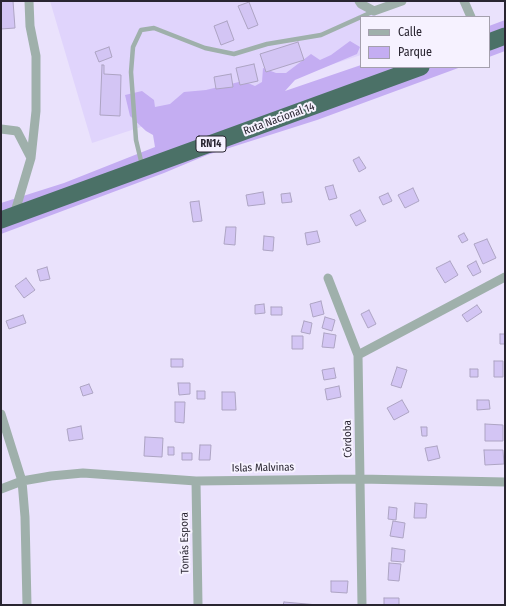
<!DOCTYPE html>
<html>
<head>
<meta charset="utf-8">
<style>
	body { margin:0 }
	#map { position:relative; width:506px; height:606px; overflow:hidden; background:#eae2fc; font-family:"Fira Sans Condensed",sans-serif }
	canvas { display:block }
	.frame { position:absolute; inset:0; border:2px solid #292531; pointer-events:none }
	.legend { position:absolute; left:360px; top:16px; width:130px; height:52px; box-sizing:border-box; background:#f6f2ff; border:1px solid #a4a0ad; margin:0; padding:5px 7px; list-style:none; font-size:12px; color:#292531 }
	.legend li { display:flex; align-items:center; gap:8px; height:20px }
	.legend b { width:20px; border:1px solid #a4a0ad }
</style>
</head>
<body>
<div id="map">
<canvas width="506" height="606"></canvas>
<div class="frame"></div>
<ul class="legend">
<li><b style="height:5px;background:#9fb0ab"></b>Calle</li>
<li><b style="height:11px;background:#c4adf2"></b>Parque</li>
</ul>
</div>
<script>
const context = document.querySelector('canvas').getContext('2d');
context.lineJoin = 'round';
function fillPath(path, color) {
  context.fillStyle = color;
  context.fill(path, 'evenodd');
}
function shape(rows) {
  const path = new Path2D();
  for (const r of rows) {
    path.moveTo(r[0], r[1]);
    for (let i = 2; i < r.length; i += 2) path.lineTo(r[i], r[i + 1]);
  }
  return path;
}
function strokePath(path, color, width, dash) {
  context.strokeStyle = color;
  context.lineWidth = width;
  context.lineCap = dash ? 'butt' : 'round';
  context.setLineDash(dash || []);
  context.stroke(path);
}
function label(font, color, halo, rows, align = 'center') {
  context.font = font + ' "Fira Sans Condensed",sans-serif';
  context.lineWidth = 4;
  context.setLineDash([]);
  context.textBaseline = 'middle';
  context.strokeStyle = halo;
  context.fillStyle = color;
  for (const [text, x, y, turn = 0] of rows) {
    context.save();
    context.translate(x, y);
    context.rotate((+turn || 0) * Math.PI / 180);
    context.textAlign = isNaN(turn) ? turn : align;
    if (halo) context.strokeText(text, 0, 0);
    context.fillText(text, 0, 0);
    context.restore();
  }
}
const built = shape([
	[50,1,369,1,376,17,361,17,361,55,92,143]
]);
const green = shape([
	[505,20,505,51,489,57,489,26],
	[350,41,360,47,357,54,295,80,285,91,361,65,361,67,461,67,317,120,207,155,164,173,1,234,1,203,64,183,155,147,153,135,146,131,130,116,125,95,142,91,154,100,155,107,170,104,184,92,206,90,243,81,255,86,262,82,263,68,276,73,286,73,311,54,320,60,331,55]
]);
const building = shape([
	[1,1,13,1,15,28,1,29,1,1],
	[249,2,258,25,248,29,238,6,249,2],
	[227,21,234,40,221,45,214,26,227,21],
	[298,42,304,60,266,72,260,54,298,42],
	[109,47,112,57,99,62,95,52,109,47],
	[254,64,258,81,240,85,236,68,254,64],
	[102,65,104,65,104,74,121,75,120,116,100,115,102,65],
	[231,74,233,87,216,89,214,77,231,74],
	[359,157,366,168,359,172,353,160,359,157],
	[333,185,337,198,329,200,325,187,333,185],
	[413,188,419,201,405,208,398,195,413,188],
	[263,192,265,204,248,206,246,195,263,192],
	[290,193,292,202,282,203,281,194,290,193],
	[388,193,392,201,383,205,379,197,388,193],
	[199,201,202,221,193,222,190,202,199,201],
	[360,210,366,221,356,226,350,215,360,210],
	[226,227,236,227,235,245,224,244,226,227],
	[317,231,320,242,307,245,305,233,317,231],
	[464,233,468,240,462,243,458,236,464,233],
	[264,236,274,237,273,251,263,250,264,236],
	[487,239,496,258,483,264,474,244,487,239],
	[450,261,458,275,445,283,436,268,450,261],
	[476,261,481,272,473,276,467,266,476,261],
	[47,267,50,279,40,281,37,270,47,267],
	[26,278,35,290,24,298,15,286,26,278],
	[321,301,324,314,313,317,310,304,321,301],
	[264,304,265,313,255,314,255,305,264,304],
	[477,305,482,312,467,322,462,315,477,305],
	[271,307,282,307,282,315,271,315,271,307],
	[369,310,376,324,368,328,361,314,369,310],
	[23,315,26,323,9,329,6,321,23,315],
	[325,317,335,320,332,331,322,328,325,317],
	[304,321,312,323,310,334,301,332,304,321],
	[324,333,336,335,334,348,322,347,324,333],
	[500,334,505,334,505,344,500,344,500,334],
	[292,336,303,336,303,349,292,349,292,336],
	[171,359,183,359,183,367,171,367,171,359],
	[494,361,503,361,503,377,494,377,494,361],
	[397,367,407,370,401,388,391,385,397,367],
	[334,368,336,378,324,380,322,370,334,368],
	[470,369,478,369,478,377,470,377,470,369],
	[178,383,190,383,190,394,179,395,178,383],
	[89,384,93,393,83,396,80,387,89,384],
	[339,386,341,397,327,400,325,389,339,386],
	[197,391,205,391,205,399,197,399,197,391],
	[222,392,235,392,236,410,222,410,222,392],
	[402,400,409,412,394,420,387,408,402,400],
	[477,400,489,400,490,409,477,410,477,400],
	[175,402,185,402,184,423,175,422,175,402],
	[485,424,503,425,503,441,485,441,485,424],
	[81,426,83,439,69,441,67,429,81,426],
	[421,427,427,427,427,436,422,436,421,427],
	[145,437,163,438,162,457,144,456,145,437],
	[200,445,211,445,210,460,199,460,200,445],
	[437,446,440,458,428,461,425,448,437,446],
	[168,447,174,447,174,455,168,455,168,447],
	[484,450,503,450,504,464,485,465,484,450],
	[182,453,192,453,192,460,182,460,182,453],
	[415,503,427,504,426,518,414,518,415,503],
	[389,507,397,508,396,520,388,519,389,507],
	[393,521,405,523,403,538,390,536,393,521],
	[392,548,405,550,404,562,391,561,392,548],
	[389,563,401,564,399,581,388,580,389,563],
	[331,581,348,581,347,593,331,592,331,581],
	[384,598,399,598,399,605,384,605,384,598],
	[284,602,318,605,283,605,284,602]
]);
const lane = shape([
	[361,17,374,11],
	[142,165,136,140,131,72,133,47,141,30,154,28,205,48,234,54,267,44,321,35,361,17]
]);
const street = shape([
	[359,1,361,4,374,11,402,1],
	[464,1,471,17],
	[1,129,17,131,31,158],
	[14,215,31,158,36,111,36,56,30,26,29,1],
	[328,278,358,355,362,605],
	[358,355,505,277],
	[1,414,22,481,25,517,27,605],
	[196,481,198,605],
	[1,489,22,481,51,476,83,473,196,481,360,479,505,482]
]);
const highway = shape([
	[489,42,505,36],
	[1,220,421,67]
]);
const shields = [
	[211,144,30]
];
const shieldNames = [
	["RN14",211,144]
];
const streetNames = [
	["Ruta Nacional 14",279,119,-20],
	["Córdoba",348,439,-91],
	["Islas Malvinas",263,468,-1],
	["Tomás Espora",185,543,-91]
];
fillPath(built, '#e0d4fc');
fillPath(green, '#c4adf2');
fillPath(building, '#d3c5f4');
strokePath(building, '#ada4c3', 1);
strokePath(lane, '#9fb0ab', 4.5);
strokePath(street, '#9fb0ab', 9);
strokePath(highway, '#4b7167', 17);
for (const [x, y, w] of shields) {
  const box = new Path2D();
  box.roundRect(x - w / 2, y - 8, w, 16, 3);
  context.fillStyle = '#f6f2ff';
  context.fill(box);
  strokePath(box, '#292531', 1);
}
label('bold 10px', '#292531', null, shieldNames);
label('11px', '#292531', '#f6f2ff', streetNames);
</script>
</body>
</html>
